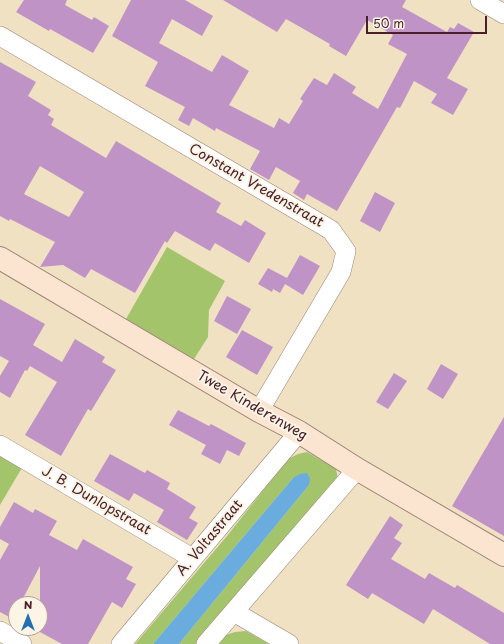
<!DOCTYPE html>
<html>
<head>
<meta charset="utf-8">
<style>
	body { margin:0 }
	#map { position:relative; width:504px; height:644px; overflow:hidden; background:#efe1c1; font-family:"Playpen Sans",sans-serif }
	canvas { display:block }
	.north { position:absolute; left:8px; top:596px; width:40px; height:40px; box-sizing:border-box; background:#fcf5e5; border:1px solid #b59f9b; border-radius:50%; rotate:0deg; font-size:11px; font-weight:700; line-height:16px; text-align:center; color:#4a1f2b }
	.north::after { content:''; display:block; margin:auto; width:14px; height:18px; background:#1f6fb2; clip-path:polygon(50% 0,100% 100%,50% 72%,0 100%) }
	.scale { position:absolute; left:366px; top:16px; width:121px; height:18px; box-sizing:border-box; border:2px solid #4a1f2b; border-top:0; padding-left:5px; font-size:12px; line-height:14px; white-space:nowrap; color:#4a1f2b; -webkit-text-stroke:3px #fcf5e5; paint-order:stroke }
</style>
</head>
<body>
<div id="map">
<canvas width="504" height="644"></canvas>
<div class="north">N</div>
<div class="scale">50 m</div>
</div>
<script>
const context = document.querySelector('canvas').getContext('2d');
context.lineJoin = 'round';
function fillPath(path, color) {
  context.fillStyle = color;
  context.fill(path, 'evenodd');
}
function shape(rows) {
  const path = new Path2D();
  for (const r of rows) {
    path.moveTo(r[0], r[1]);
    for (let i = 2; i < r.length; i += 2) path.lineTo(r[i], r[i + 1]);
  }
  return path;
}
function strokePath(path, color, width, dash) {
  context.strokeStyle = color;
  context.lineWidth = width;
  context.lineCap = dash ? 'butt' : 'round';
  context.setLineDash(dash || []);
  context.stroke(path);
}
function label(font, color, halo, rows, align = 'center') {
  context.font = font + ' "Playpen Sans",sans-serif';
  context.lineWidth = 4;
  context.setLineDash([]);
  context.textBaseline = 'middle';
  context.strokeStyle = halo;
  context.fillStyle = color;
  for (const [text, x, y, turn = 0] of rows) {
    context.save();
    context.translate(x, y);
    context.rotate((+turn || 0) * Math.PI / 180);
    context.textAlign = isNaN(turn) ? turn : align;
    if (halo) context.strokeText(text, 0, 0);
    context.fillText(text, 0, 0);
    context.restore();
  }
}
const green = shape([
	[167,247,225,281,209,310,208,337,194,359,126,319],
	[0,452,23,466,0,505],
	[307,452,336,469,338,479,198,644,179,644,309,485,293,478,153,644,135,644,227,536,288,459,298,454],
	[246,631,269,644,218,644,226,635,235,632]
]);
const water = shape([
	[307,473,310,478,309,485,179,644,153,644,293,478,300,474]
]);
const building = shape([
	[24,0,67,0,65,5,92,20,94,17,109,26,93,53,50,29,49,31,16,12],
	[131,0,185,0,213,16,202,36,172,19,159,43,212,72,222,55,249,71,229,105,274,128,279,118,289,124,303,101,300,99,314,78,327,85,334,73,356,87,352,93,378,109,407,54,388,44,393,35,367,20,346,56,329,46,330,44,286,19,277,32,223,0,406,0,402,7,447,32,450,27,454,29,458,23,474,32,447,78,468,89,453,115,431,103,437,94,414,81,400,108,397,107,337,211,307,194,304,200,293,193,300,181,276,167,269,180,250,169,260,151,216,128,215,131,193,118,189,126,178,120,185,107,145,86,158,62,112,36],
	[0,62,36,82,28,96,51,110,48,115,54,119,51,125,106,158,116,141,221,203,216,212,241,226,245,220,266,233,249,263,215,243,210,251,175,231,167,243,165,241,135,293,91,269,85,278,63,265,40,267,55,242,10,219,9,221,0,216],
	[40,166,84,192,69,217,24,194],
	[375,192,395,203,380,232,360,221],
	[300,255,320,266,303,295,285,284,280,293,273,289,272,292,258,284,268,268,287,278],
	[227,296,251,309,237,334,214,321],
	[0,299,45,324,33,345,62,362,75,339,105,357,102,362,116,370,91,411,88,409,61,456,25,435,57,382,30,366,27,371,25,370,10,398,0,392,0,376,9,361,0,356],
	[242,330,273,347,257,375,226,357],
	[441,364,458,374,443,399,427,389],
	[394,373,407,381,388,409,376,402],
	[178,410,209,426,211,424,246,443,239,456,227,450,220,464,201,454,206,445,169,425],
	[504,417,504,536,452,506],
	[110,454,145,473,147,470,170,483,167,489,196,507,189,518,198,523,187,540,157,522,164,510,134,493,129,501,94,481],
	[14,502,33,513,35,509,57,521,49,535,77,550,83,539,133,567,126,579,136,584,122,608,112,602,88,644,62,644,40,632,40,566,20,604,16,604,16,612,13,619,0,612,0,560,9,544,0,539,0,527],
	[390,516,403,525,394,538,402,543,391,559,425,579,429,573,455,588,457,585,504,613,504,644,490,644,433,609,424,624,372,593,368,599,346,585]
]);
const street = shape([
	[480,0,504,14],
	[0,36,331,230,346,251,341,272,259,411],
	[0,445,192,558],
	[234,612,289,644],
	[0,631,22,644],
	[121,644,299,432],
	[206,644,357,469]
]);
const secondary = shape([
	[0,258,259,411,299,432,357,469,504,555]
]);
const streetNames = [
	["Constant Vredenstraat",256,186,30],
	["Twee Kinderenweg",252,406,30],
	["J. B. Dunlopstraat",96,501,30],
	["A. Voltastraat",210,538,-50]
];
fillPath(green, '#a4c46c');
fillPath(water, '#6aacde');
fillPath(building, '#c093c6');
strokePath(street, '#9c8076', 20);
strokePath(secondary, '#9c8076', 24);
strokePath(street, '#fff', 19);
strokePath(secondary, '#fce5d0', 22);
label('14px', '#4a1f2b', '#fcf5e5', streetNames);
</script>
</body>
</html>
